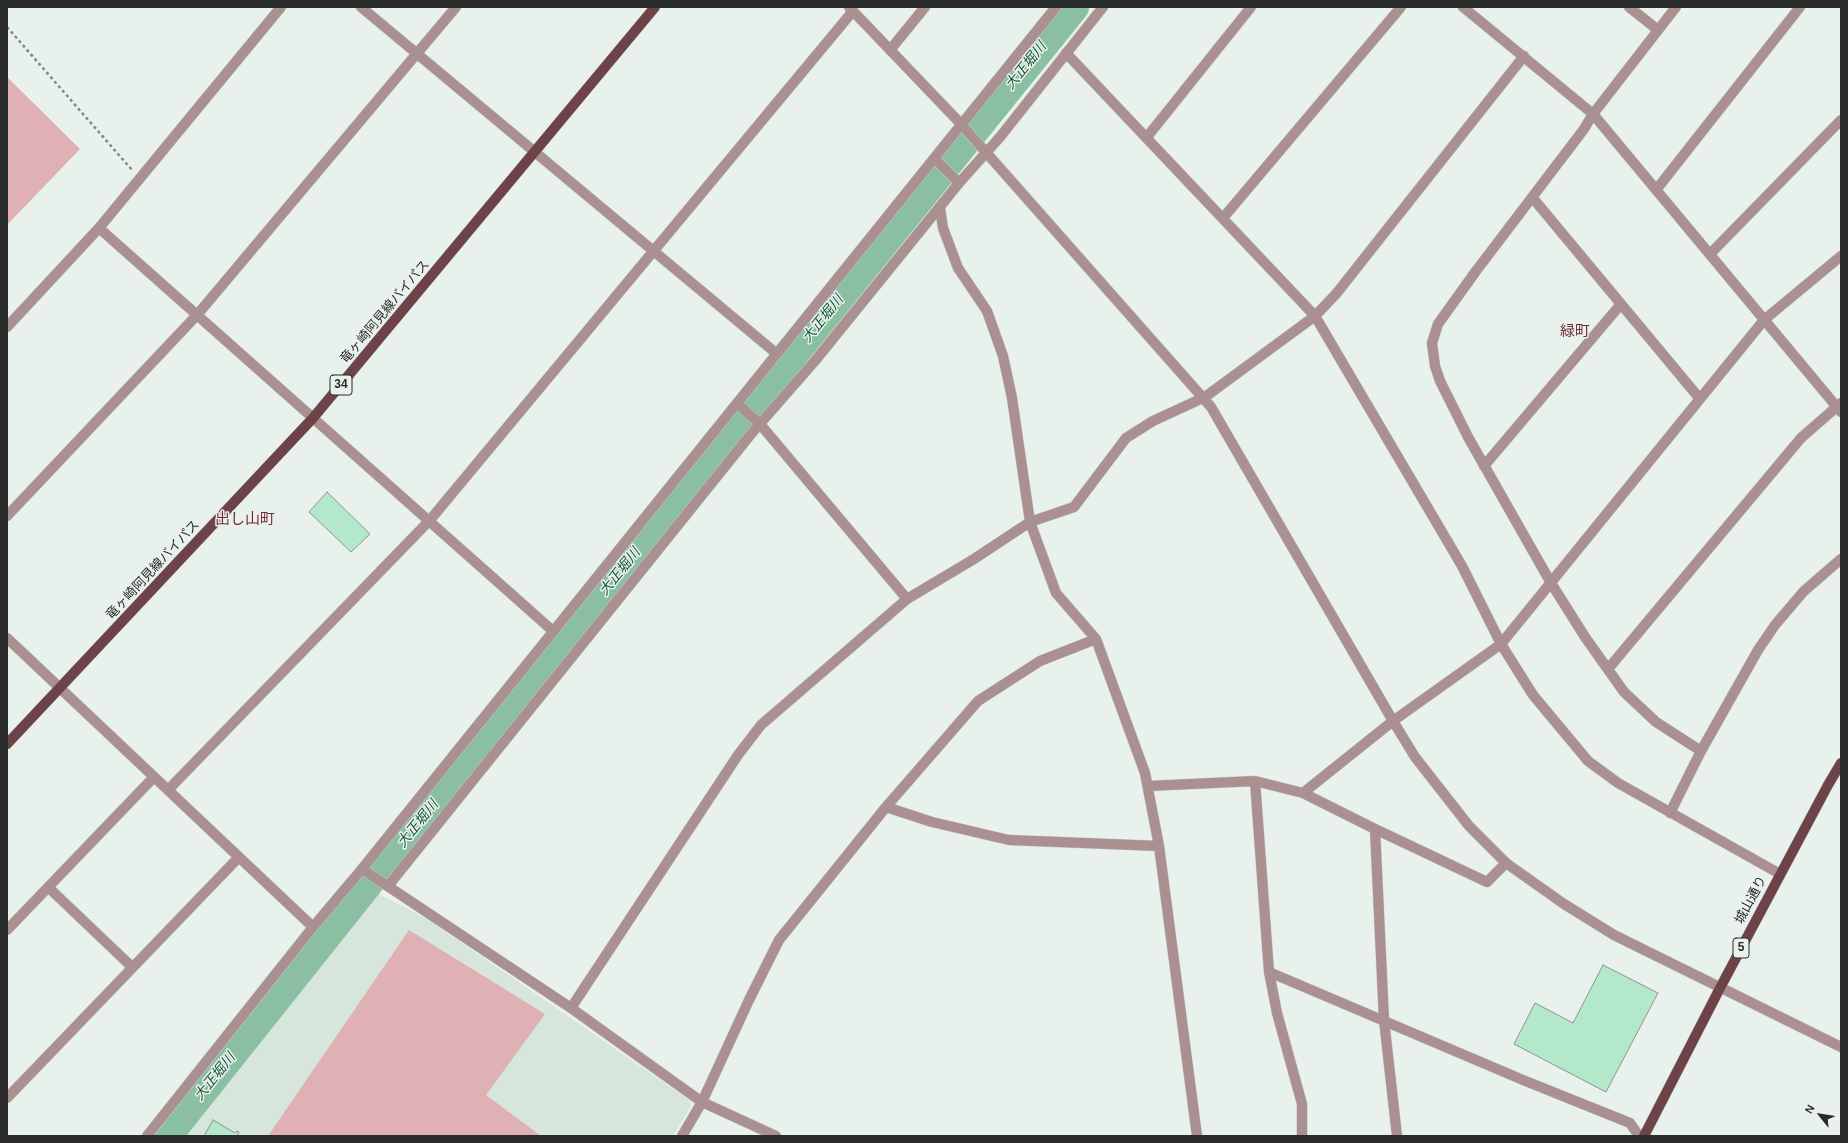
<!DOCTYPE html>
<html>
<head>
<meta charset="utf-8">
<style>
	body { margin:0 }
	#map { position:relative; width:1848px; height:1143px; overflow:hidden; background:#e9f1ed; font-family:Arial,sans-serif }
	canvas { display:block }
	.frame { position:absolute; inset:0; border:8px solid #282b29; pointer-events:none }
	.north { position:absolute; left:1800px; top:1095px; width:40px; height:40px; -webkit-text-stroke:3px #e9f1ed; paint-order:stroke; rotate:300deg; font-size:11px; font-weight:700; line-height:16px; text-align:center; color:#282b29 }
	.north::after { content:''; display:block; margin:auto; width:14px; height:18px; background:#282b29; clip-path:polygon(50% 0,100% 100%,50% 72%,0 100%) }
</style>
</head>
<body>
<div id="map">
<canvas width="1848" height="1143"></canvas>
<div class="frame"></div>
<div class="north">N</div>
</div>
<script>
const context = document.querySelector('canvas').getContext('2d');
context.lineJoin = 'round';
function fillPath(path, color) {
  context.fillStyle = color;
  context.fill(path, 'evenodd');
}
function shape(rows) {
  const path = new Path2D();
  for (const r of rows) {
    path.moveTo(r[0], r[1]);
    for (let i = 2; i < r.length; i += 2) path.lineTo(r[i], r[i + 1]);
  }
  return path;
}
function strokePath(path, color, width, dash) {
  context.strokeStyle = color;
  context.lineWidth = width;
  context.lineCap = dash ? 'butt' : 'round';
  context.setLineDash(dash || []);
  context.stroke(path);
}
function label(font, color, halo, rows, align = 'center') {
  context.font = font + ' Arial,"Noto Sans JP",sans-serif';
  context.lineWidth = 3;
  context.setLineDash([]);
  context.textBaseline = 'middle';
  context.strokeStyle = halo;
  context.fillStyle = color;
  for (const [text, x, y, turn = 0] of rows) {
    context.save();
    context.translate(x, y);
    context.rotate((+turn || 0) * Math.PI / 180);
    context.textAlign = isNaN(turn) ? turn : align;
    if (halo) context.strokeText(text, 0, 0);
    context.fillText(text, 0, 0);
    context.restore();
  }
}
const built = shape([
	[377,893,429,920,689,1100,691,1106,673,1136,178,1136]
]);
const green = shape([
	[7,77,80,149,7,225],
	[409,930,545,1014,486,1095,541,1136,268,1136]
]);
const river = shape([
	[167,1136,480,743,1074,7]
]);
const building = shape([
	[327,492,370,534,351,552,309,512,327,492],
	[1603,965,1658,993,1606,1092,1514,1044,1535,1003,1573,1023,1603,965],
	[213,1120,235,1133,237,1131,239,1132,237,1136,204,1136,213,1120]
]);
const path = shape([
	[7,27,132,170]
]);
const minor = shape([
	[361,7,777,354],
	[1463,7,1593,114,1841,412],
	[1629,7,1658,30],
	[1676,7,1593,114,1584,129,1476,271,1438,324,1432,343,1435,366,1440,381,1468,437,1551,583,1585,637,1624,692,1656,722,1701,751],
	[890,50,925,7],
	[1066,53,1315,316,1462,566,1501,644,1533,695,1588,761,1618,783,1780,874],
	[1147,137,1251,7],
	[935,159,959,183],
	[1656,190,1800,7],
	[1532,197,1700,399],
	[940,208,943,228,958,268,987,311,1003,356,1012,398,1030,522,1056,593,1096,639,1145,773,1159,846,1197,1136],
	[1223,218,1401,7],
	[99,228,553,631],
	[1710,254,1841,120],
	[7,327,99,228,281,7],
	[737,403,760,424,907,599],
	[1484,466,1621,304],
	[7,516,197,315,456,7],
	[7,638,313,927],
	[1608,669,1801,438,1841,403],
	[1255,781,1269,972,1277,1013,1302,1104,1302,1136],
	[1148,786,1255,781,1303,793,1375,829,1487,882,1506,863],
	[168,790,430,520,853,11],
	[1303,793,1393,721,1501,644,1764,320,1841,256],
	[886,807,932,822,1009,840,1159,846],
	[1670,813,1701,751,1758,650,1775,625,1804,591,1841,559],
	[1375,829,1384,1020,1397,1136],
	[388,886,751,434,814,362,959,183,1000,137,1103,7],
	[48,887,132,967],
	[7,930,154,777],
	[1269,972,1523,1080,1630,1123,1639,1136],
	[571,1008,738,755,761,725,907,599,974,559,1030,522,1074,507,1126,438,1153,421,1205,397,1315,316,1336,294,1524,56],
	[7,1098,239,857],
	[147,1136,313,927,362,869,1056,7],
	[682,1136,702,1102,749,1000,779,940,886,807,978,701,1040,661,1096,639]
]);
const tertiary = shape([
	[849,7,961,124,1211,407,1393,721,1415,757,1469,826,1506,863,1564,904,1614,935,1841,1047],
	[362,869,571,1008,702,1102,776,1136]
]);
const primary = shape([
	[7,744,313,418,655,7],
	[1644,1136,1720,988,1828,785,1841,763]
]);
const shields = [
	[341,385,22],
	[1741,948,16]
];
const shieldNames = [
	["34",341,385],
	["5",1741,948]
];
const streetNames = [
	["竜ヶ崎阿見線バイパス",385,312,-50],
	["竜ヶ崎阿見線バイパス",153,570,-47],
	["城山通り",1751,900,-62]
];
const waterNames = [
	["大正堀川",1026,66,-51],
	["大正堀川",823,319,-51],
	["大正堀川",620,572,-51],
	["大正堀川",418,824,-51],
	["大正堀川",215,1077,-51]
];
const quarterNames = [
	["緑町",1575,332],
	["出し山町",245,520]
];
fillPath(built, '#d7e6dd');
fillPath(green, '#e0b1b4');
strokePath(river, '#8bbfa2', 30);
fillPath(building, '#b3e8cb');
strokePath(building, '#8d9490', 1);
strokePath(minor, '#c6cdca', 11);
strokePath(tertiary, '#c6cdca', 11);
strokePath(primary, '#c6cdca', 11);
strokePath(path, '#838885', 2.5, [3, 3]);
strokePath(minor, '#aa9091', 10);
strokePath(tertiary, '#aa9091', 10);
strokePath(primary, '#6d4347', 10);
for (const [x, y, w] of shields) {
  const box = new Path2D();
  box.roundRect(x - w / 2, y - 10, w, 20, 3);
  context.fillStyle = '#e9f1ed';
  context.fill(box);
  strokePath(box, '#282b29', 1);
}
label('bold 12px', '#282b29', null, shieldNames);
label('13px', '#282b29', '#e9f1ed', streetNames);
label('italic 14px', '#135237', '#e9f1ed', waterNames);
label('15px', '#732c35', '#e9f1ed', quarterNames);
</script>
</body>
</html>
